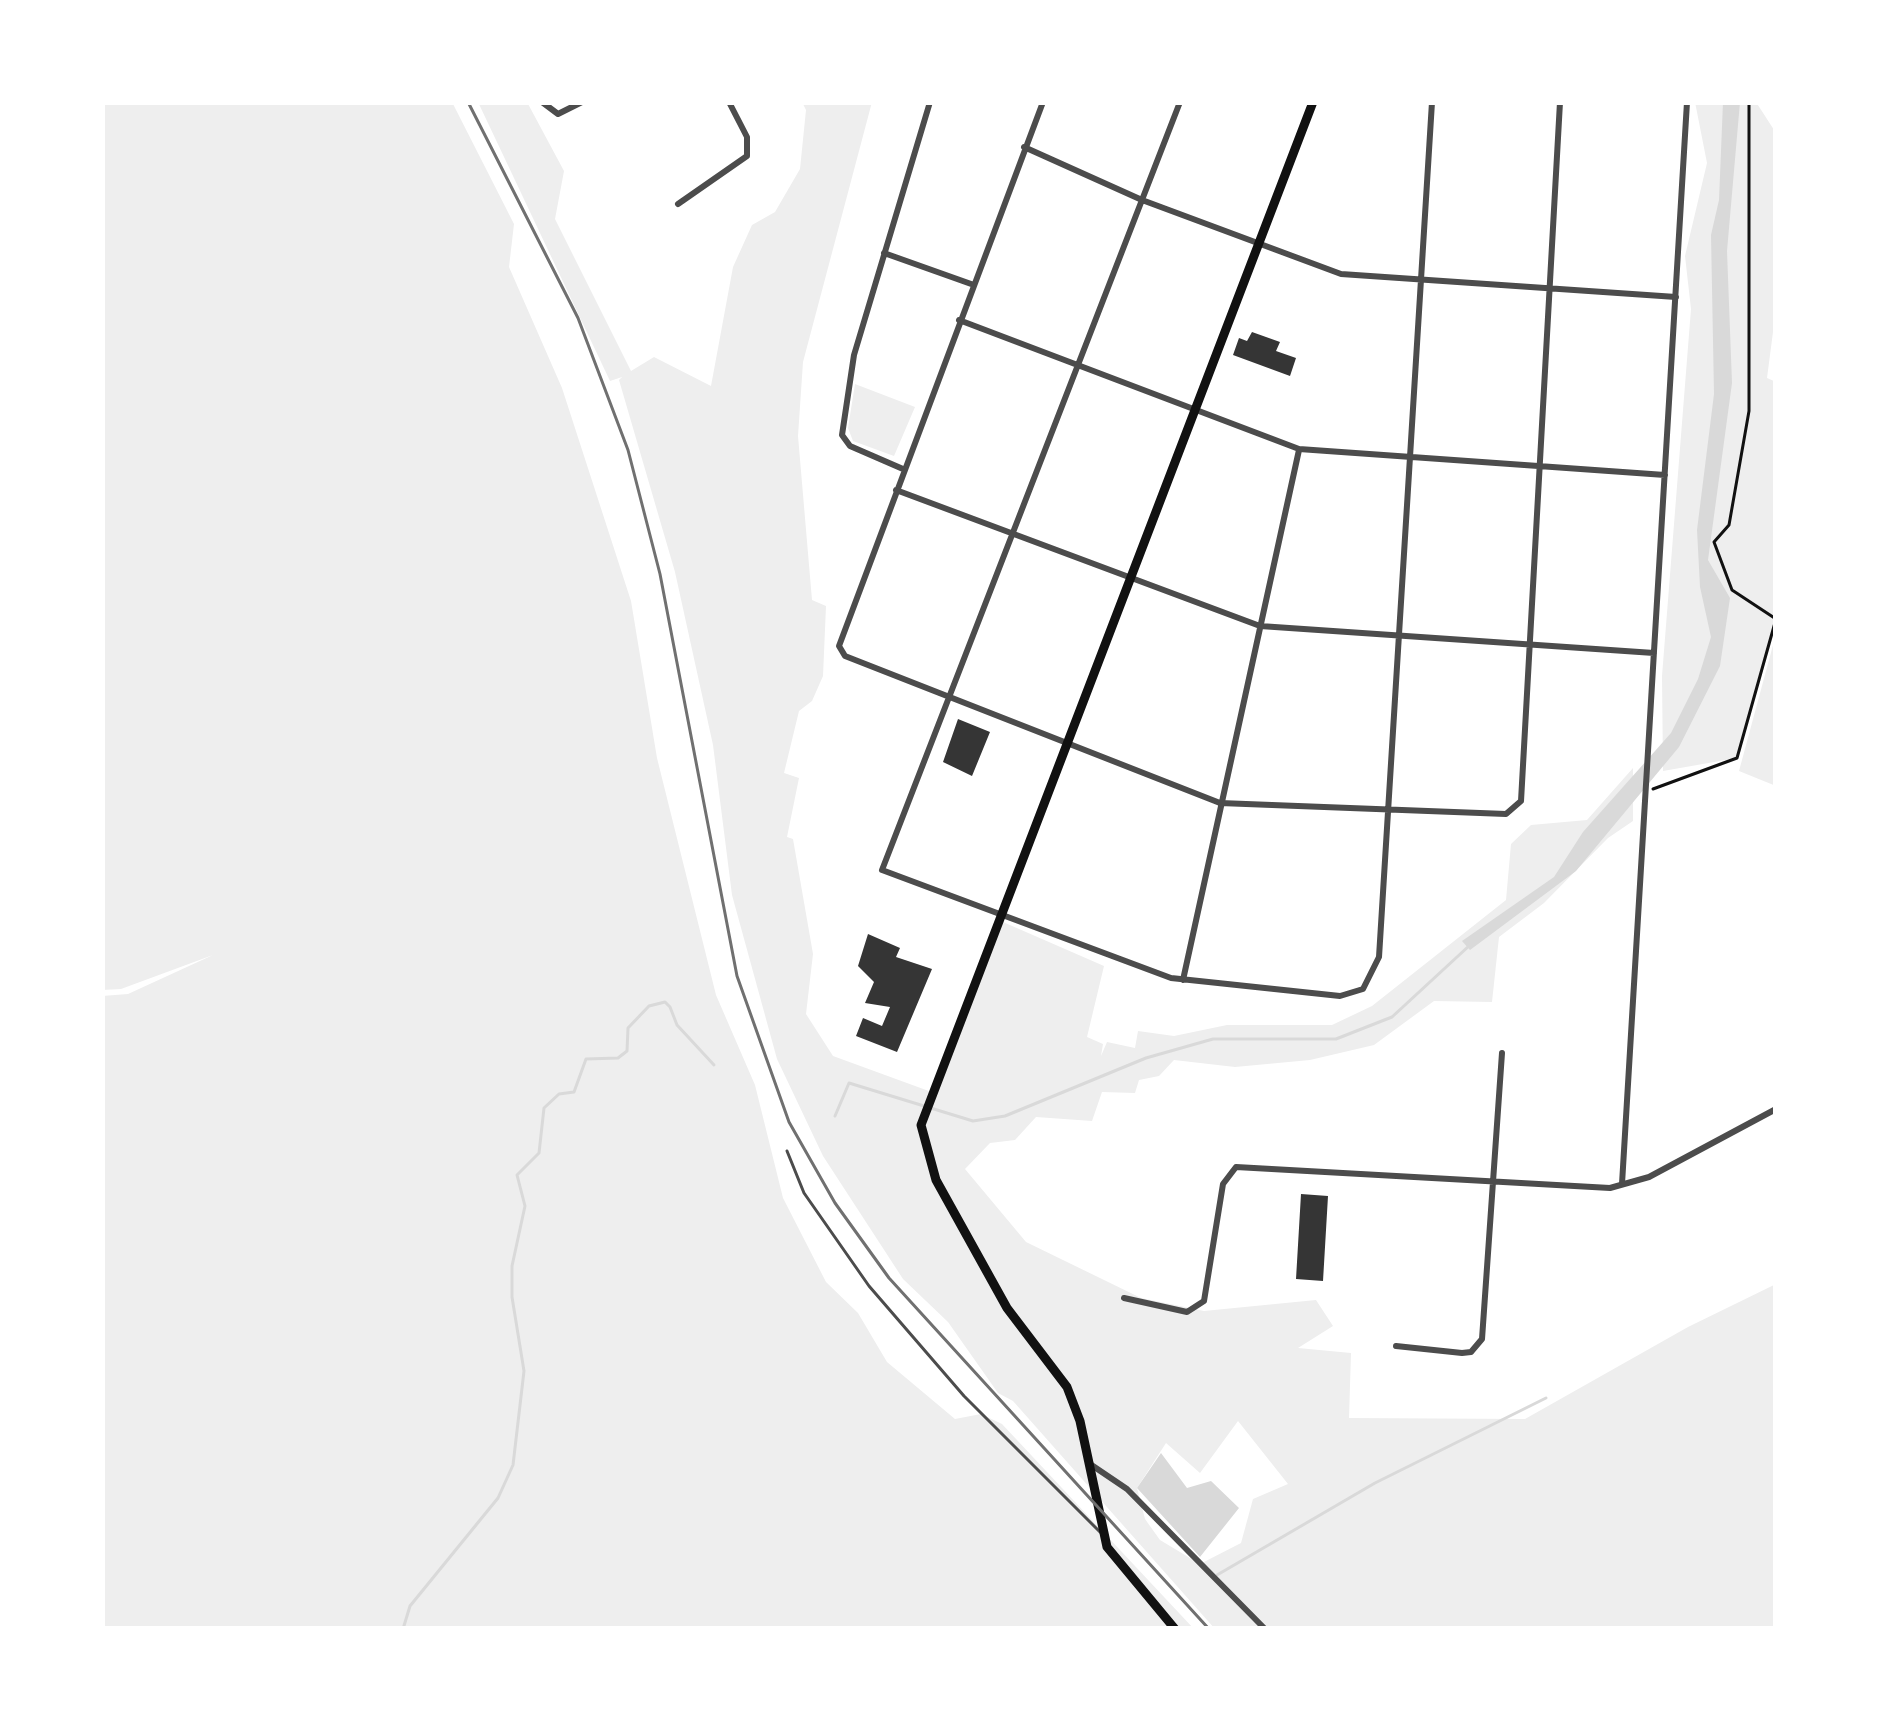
<!DOCTYPE html>
<html>
<head>
<meta charset="utf-8">
<style>
	body { margin:0 }
	#map { position:relative; width:1878px; height:1731px; overflow:hidden; background:#fff; font-family:Cabin,sans-serif }
	canvas { display:block }
	.frame { position:absolute; inset:0; border:105px solid #fff; pointer-events:none }
</style>
</head>
<body>
<div id="map">
<canvas width="1878" height="1731"></canvas>
<div class="frame"></div>
</div>
<script>
const context = document.querySelector('canvas').getContext('2d');
context.lineJoin = 'round';
function fillPath(path, color) {
  context.fillStyle = color;
  context.fill(path, 'evenodd');
}
function shape(rows) {
  const path = new Path2D();
  for (const r of rows) {
    path.moveTo(r[0], r[1]);
    for (let i = 2; i < r.length; i += 2) path.lineTo(r[i], r[i + 1]);
  }
  return path;
}
function strokePath(path, color, width, dash) {
  context.strokeStyle = color;
  context.lineWidth = width;
  context.lineCap = dash ? 'butt' : 'round';
  context.setLineDash(dash || []);
  context.stroke(path);
}
const green = shape([
	[102,102,452,102,514,224,509,267,562,388,631,601,657,758,716,995,755,1085,783,1198,826,1282,858,1313,887,1362,955,1419,981,1414,1002,1424,1194,1629,102,1629,102,996,128,994,213,955,121,989,102,990],
	[478,102,527,102,564,171,555,219,631,371,654,357,711,386,733,267,752,225,775,212,800,169,806,110,802,102,872,102,803,362,798,436,812,600,826,606,823,676,812,701,799,711,784,773,799,778,787,837,793,839,813,954,806,1014,833,1056,937,1094,1003,922,1104,966,1087,1037,1103,1044,1101,1056,1107,1042,1135,1048,1138,1031,1174,1036,1227,1025,1332,1025,1372,1006,1506,900,1511,844,1531,825,1587,820,1633,768,1633,821,1608,838,1544,903,1499,937,1492,1002,1434,1001,1374,1045,1310,1060,1235,1067,1174,1060,1159,1076,1139,1080,1135,1093,1102,1092,1092,1121,1036,1117,1015,1140,990,1143,965,1169,1026,1242,1141,1298,1204,1311,1316,1300,1333,1326,1298,1348,1351,1353,1349,1418,1525,1419,1688,1327,1776,1284,1776,1629,1215,1629,1013,1401,998,1393,948,1322,903,1279,823,1156,777,1059,732,895,713,745,675,572,619,380,622,377,610,381],
	[1238,1421,1288,1484,1253,1499,1241,1543,1200,1564,1160,1540,1145,1519,1137,1488,1166,1443,1200,1473],
	[1695,102,1756,102,1776,133,1776,309,1767,378,1776,382,1776,626,1737,758,1663,771,1662,676,1691,309,1685,256,1707,163],
	[855,384,915,407,894,456,853,441,848,428],
	[1776,634,1776,786,1739,771]
]);
const water = shape([
	[1723,102,1740,102,1727,251,1732,383,1708,560,1730,598,1720,666,1679,747,1576,871,1470,950,1462,941,1554,877,1583,832,1671,733,1698,679,1711,637,1700,587,1697,530,1714,394,1711,235,1719,200],
	[1161,1453,1187,1488,1211,1481,1239,1508,1200,1557,1137,1488]
]);
const stream = shape([
	[835,1116,849,1083,973,1121,1005,1116,1146,1058,1213,1039,1336,1039,1392,1017,1470,945],
	[1217,1575,1375,1483,1546,1398],
	[403,1629,410,1606,498,1498,513,1465,524,1371,512,1297,512,1266,525,1206,517,1175,539,1153,544,1108,559,1094,574,1092,586,1059,618,1058,627,1051,628,1028,649,1006,665,1002,670,1007,677,1025,714,1065]
]);
const building = shape([
	[1252,332,1280,342,1276,351,1296,358,1290,376,1233,355,1239,338,1247,341],
	[958,719,990,732,972,776,943,762],
	[868,934,900,948,896,957,932,969,897,1052,856,1036,863,1018,882,1026,890,1007,865,1003,874,982,858,966],
	[1301,1194,1328,1196,1323,1281,1296,1279]
]);
const path = shape([
	[1653,789,1737,758,1776,619,1732,590,1714,542,1729,525,1749,411,1749,102]
]);
const service = shape([
	[787,1151,804,1193,869,1286,964,1396,1100,1532]
]);
const minor = shape([
	[542,102,558,114,582,102],
	[1043,102,839,646,845,656,1220,803,1506,814,1521,801,1560,102],
	[1180,102,882,870,1171,978,1340,996,1363,989,1379,957,1432,102],
	[1024,147,1142,200,1341,274,1676,297],
	[678,204,747,156,747,137,729,102],
	[884,253,974,285],
	[959,320,1299,449,1665,475],
	[903,469,850,446,842,435,854,355,930,102],
	[896,490,1260,626,1654,653],
	[1183,980,1299,450],
	[1622,1184,1687,102],
	[1124,1298,1187,1312,1204,1301,1223,1184,1236,1167,1610,1188,1649,1177,1776,1109],
	[1396,1346,1462,1353,1471,1352,1482,1339,1502,1053],
	[1090,1464,1127,1489,1265,1629]
]);
const primary = shape([
	[1175,1629,1107,1547,1080,1421,1067,1387,1007,1308,936,1180,921,1125,1313,102]
]);
const rail = shape([
	[468,102,578,318,628,450,660,574,737,976,789,1122,835,1203,889,1278,1209,1629]
]);
fillPath(green, '#eee');
fillPath(water, '#d9d9d9');
strokePath(stream, '#d9d9d9', 3);
fillPath(building, '#353535');
strokePath(path, '#111', 3);
strokePath(service, '#4c4c4c', 3);
strokePath(minor, '#4c4c4c', 6);
strokePath(primary, '#111', 9);
strokePath(rail, '#707070', 3);
</script>
</body>
</html>
